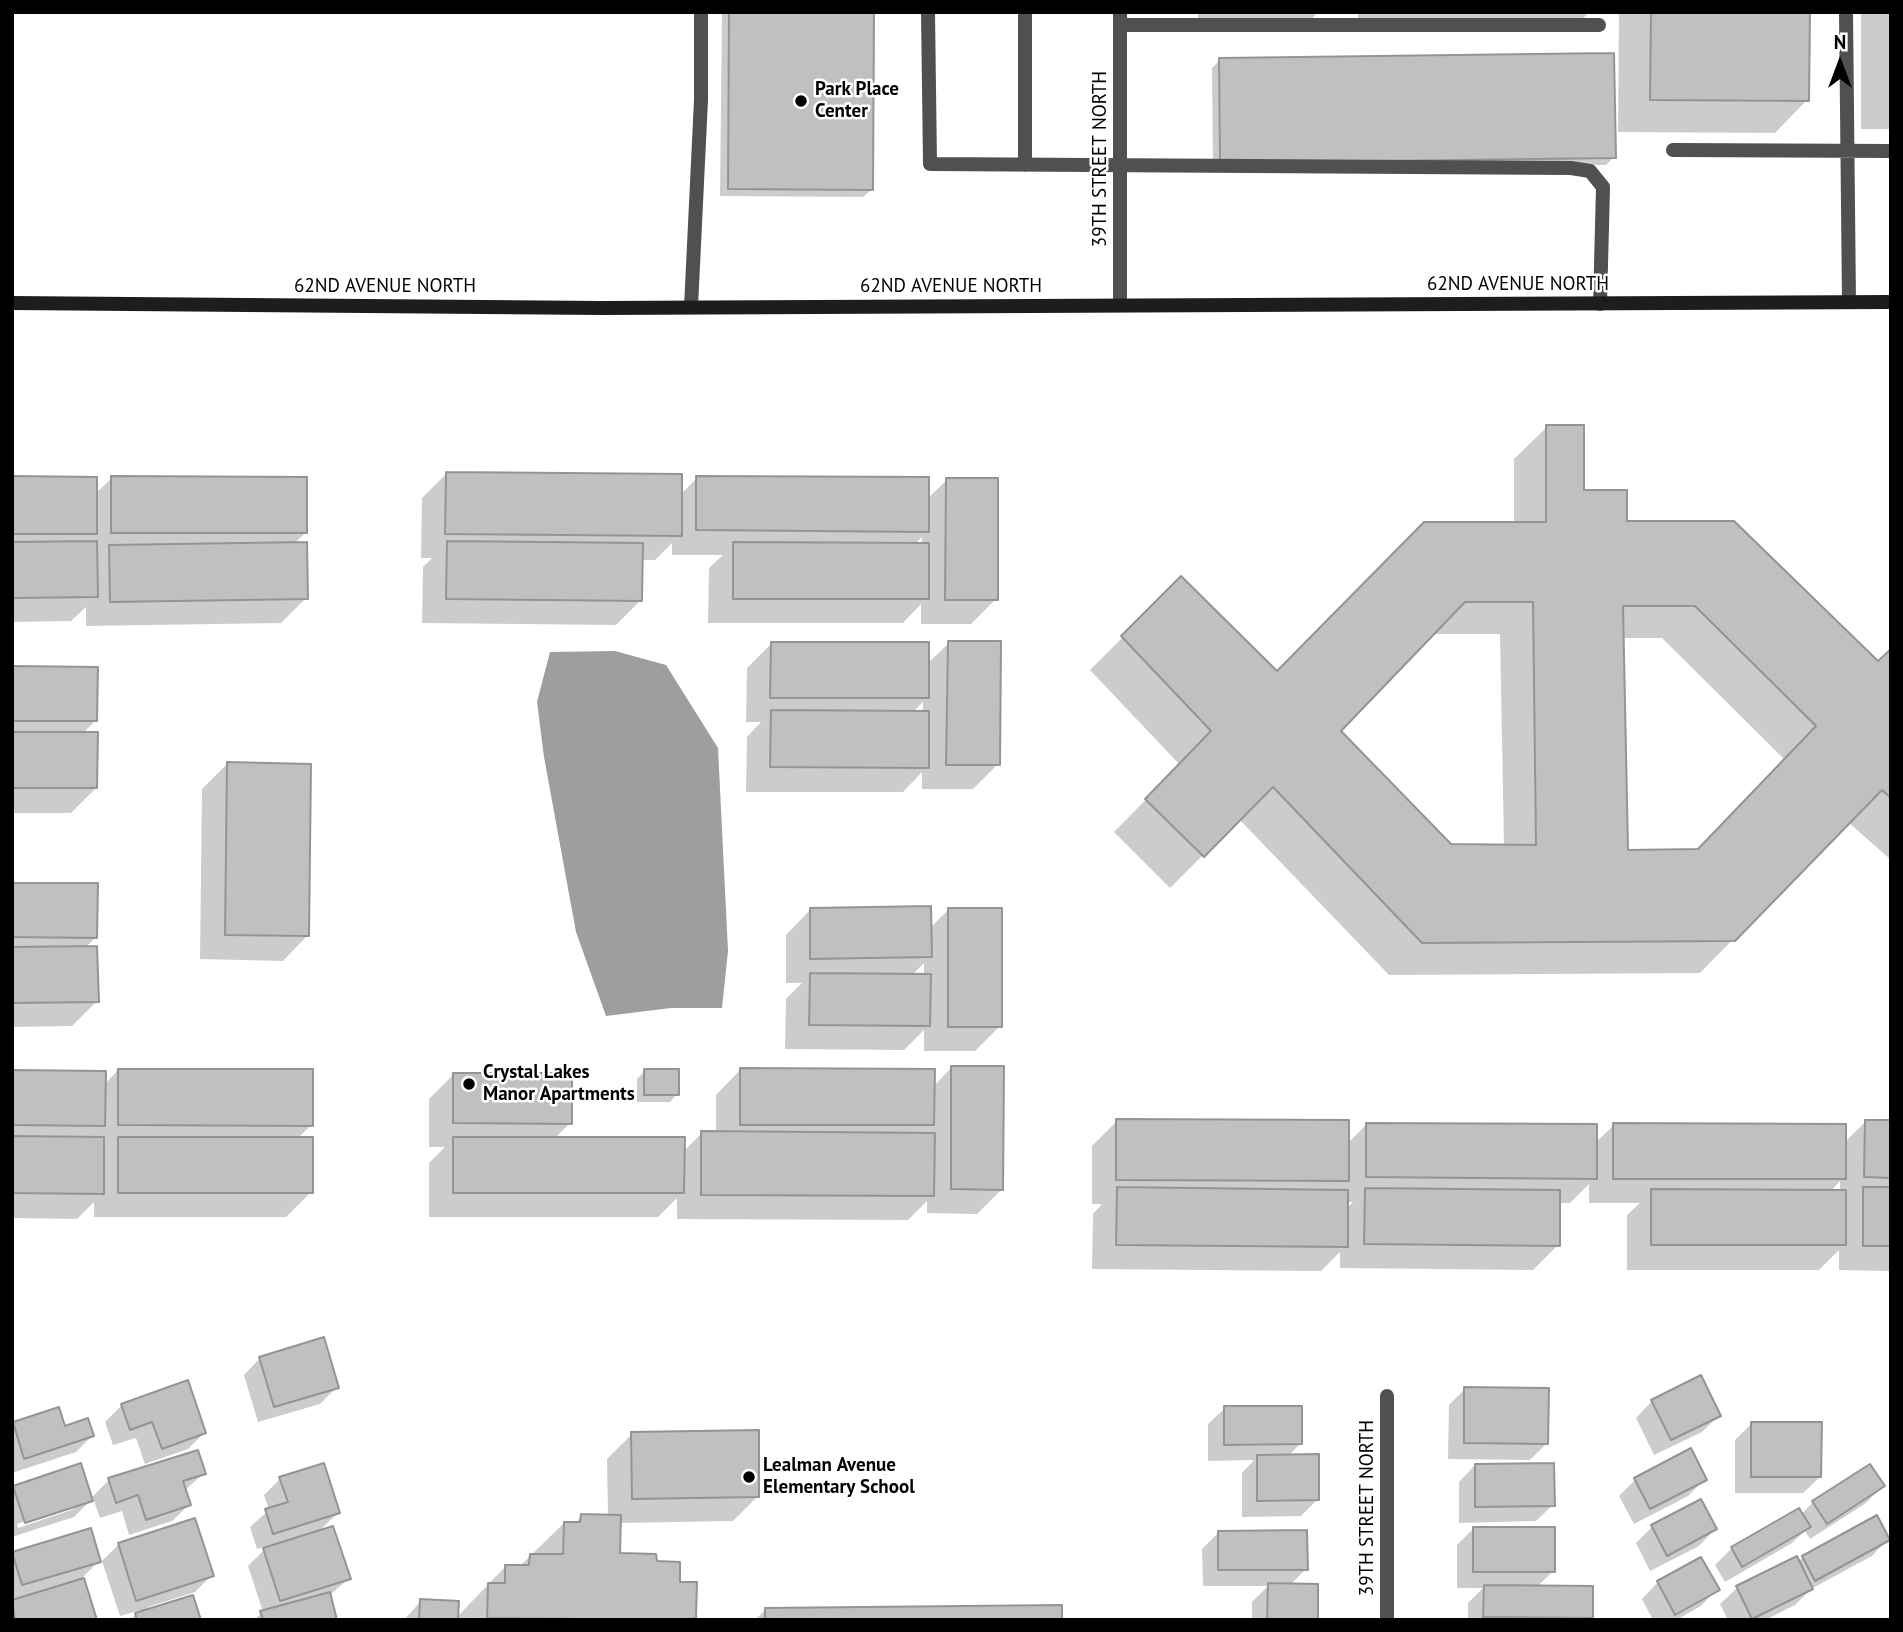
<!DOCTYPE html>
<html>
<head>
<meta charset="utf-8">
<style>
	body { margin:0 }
	#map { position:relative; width:1903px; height:1632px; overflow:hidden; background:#fff; font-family:"PT Sans",sans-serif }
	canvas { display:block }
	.frame { position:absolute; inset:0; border:14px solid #000; pointer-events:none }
	.north { position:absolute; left:1805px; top:28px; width:70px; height:70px; -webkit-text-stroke:5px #fff; paint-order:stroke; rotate:0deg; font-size:19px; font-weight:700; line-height:28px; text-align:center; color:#000 }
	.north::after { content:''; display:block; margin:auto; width:24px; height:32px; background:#000; clip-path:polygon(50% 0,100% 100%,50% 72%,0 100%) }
</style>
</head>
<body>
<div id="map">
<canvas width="1903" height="1632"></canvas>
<div class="frame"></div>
<div class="north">N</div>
</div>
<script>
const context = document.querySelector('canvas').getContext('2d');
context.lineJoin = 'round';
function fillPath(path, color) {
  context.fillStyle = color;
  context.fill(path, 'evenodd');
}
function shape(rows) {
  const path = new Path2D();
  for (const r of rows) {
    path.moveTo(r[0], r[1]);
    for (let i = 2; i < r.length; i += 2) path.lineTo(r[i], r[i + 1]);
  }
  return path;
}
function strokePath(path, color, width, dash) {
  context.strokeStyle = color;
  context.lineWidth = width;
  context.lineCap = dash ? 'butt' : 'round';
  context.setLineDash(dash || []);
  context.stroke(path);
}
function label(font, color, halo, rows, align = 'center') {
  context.font = font + ' "PT Sans",sans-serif';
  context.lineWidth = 5;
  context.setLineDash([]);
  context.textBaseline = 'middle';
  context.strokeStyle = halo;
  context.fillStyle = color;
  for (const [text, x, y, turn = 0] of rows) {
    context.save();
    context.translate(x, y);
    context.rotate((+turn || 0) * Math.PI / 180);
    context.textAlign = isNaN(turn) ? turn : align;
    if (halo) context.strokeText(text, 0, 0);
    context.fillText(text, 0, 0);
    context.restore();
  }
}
const water = shape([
	[615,651,666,665,718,748,728,951,722,1008,671,1008,606,1016,576,932,544,757,537,702,550,652]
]);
const shadow = shape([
	[722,12,873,12,871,190,863,197,720,196],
	[1198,12,1318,12,1300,31,1198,30],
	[1358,12,1589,12,1579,23,1358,22],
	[1619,12,1808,12,1807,100,1775,133,1618,132],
	[1861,12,1891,12,1891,129,1861,129],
	[1220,60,1614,157,1606,165,1213,170,1212,68],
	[1547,427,1582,491,1626,523,1878,663,1891,651,1891,860,1848,822,1700,973,1389,975,1239,819,1170,888,1114,832,1180,765,1090,670,1181,579,1277,673,1514,524,1514,459],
	[1432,634,1500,634,1504,846,1451,846,1339,731],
	[1622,638,1662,638,1784,759,1697,850,1626,851],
	[447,473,680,495,697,478,927,499,947,480,996,599,971,624,921,624,921,604,903,623,708,623,709,568,723,555,672,555,672,543,655,560,641,560,641,600,616,625,422,623,423,567,432,558,421,558,422,498],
	[922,537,922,545,914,545],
	[12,478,95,494,112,478,305,533,294,544,306,598,281,623,86,626,86,607,71,621,12,622],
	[772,643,927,664,949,643,998,764,973,789,922,789,922,772,903,792,746,792,747,737,761,722,746,722,747,668],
	[923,702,923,712,913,712],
	[12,668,96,720,82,734,96,788,71,813,12,813],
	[227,764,307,936,283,961,200,959,202,789],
	[12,884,96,937,85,948,97,1001,72,1026,12,1027],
	[949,909,1000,1026,975,1051,924,1051,924,1030,904,1050,785,1049,786,999,802,983,786,983,786,935,810,910,930,928],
	[924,963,924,976,912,975],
	[952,1067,1002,1189,977,1214,927,1213,927,1201,908,1220,677,1219,677,1198,658,1217,429,1217,429,1163,445,1147,429,1147,429,1099,454,1074,570,1123,554,1139,683,1152,702,1133,716,1133,716,1095,740,1070,933,1087],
	[118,1070,311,1125,297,1139,311,1192,286,1217,94,1217,94,1202,77,1219,12,1218,12,1072,104,1085],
	[645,1071,677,1094,670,1102,637,1102,637,1079],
	[1117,1121,1347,1144,1366,1125,1595,1143,1614,1125,1844,1143,1865,1122,1891,1122,1891,1271,1839,1270,1839,1250,1819,1270,1627,1270,1627,1215,1640,1203,1589,1203,1589,1184,1570,1203,1558,1203,1558,1245,1533,1270,1340,1268,1340,1252,1321,1271,1092,1269,1093,1214,1102,1204,1092,1204,1092,1146],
	[1840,1181,1840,1192,1830,1192],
	[1346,1202,1353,1202,1346,1209],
	[260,1358,337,1387,320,1404,258,1422,244,1375],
	[1465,1389,1546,1444,1530,1460,1448,1459,1449,1405],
	[1652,1401,1719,1415,1702,1432,1654,1455,1636,1418],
	[122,1405,204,1433,188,1449,145,1464,136,1438,113,1445,105,1422],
	[1225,1408,1300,1444,1288,1456,1318,1499,1301,1516,1242,1517,1242,1473,1254,1460,1208,1461,1208,1424],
	[14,1423,64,1428,92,1436,76,1452,12,1473],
	[1751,1424,1820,1477,1803,1493,1735,1493,1735,1440],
	[632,1434,758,1496,733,1521,619,1523,618,1554,655,1563,678,1583,695,1617,692,1620,404,1620,421,1601,456,1618,506,1566,520,1566,564,1523,575,1523,582,1516,608,1516,607,1459],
	[1475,1465,1553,1505,1536,1521,1459,1523,1459,1482],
	[204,1473,184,1491,189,1505,172,1521,129,1535,122,1511,100,1518,93,1498,74,1517,12,1537,14,1487,90,1499,109,1480],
	[74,1505,74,1509,18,1528,17,1524],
	[280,1479,338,1513,318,1532,349,1578,329,1596,335,1620,254,1620,263,1612,248,1566,268,1546,257,1549,250,1527,269,1510,264,1495],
	[1705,1479,1688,1496,1634,1524,1619,1496,1635,1480],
	[1883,1486,1866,1503,1810,1539,1805,1531,1792,1543,1725,1582,1715,1565,1732,1548,1799,1510,1801,1515,1813,1502],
	[1653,1526,1715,1529,1699,1546,1650,1571,1636,1543],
	[1474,1528,1553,1571,1537,1587,1591,1617,1589,1620,1468,1620,1468,1603,1483,1588,1457,1588,1457,1545],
	[1219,1532,1306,1569,1290,1585,1317,1620,1252,1620,1252,1602,1268,1586,1203,1586,1202,1549],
	[1888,1539,1872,1556,1811,1589,1795,1605,1765,1620,1728,1620,1720,1604,1737,1588,1796,1558,1798,1562,1803,1557],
	[119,1544,212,1575,195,1592,148,1607,149,1610,199,1620,130,1620,140,1610,120,1616,102,1561],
	[13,1553,99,1561,82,1578,96,1620,12,1620,12,1600,15,1598,12,1598],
	[1658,1582,1717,1589,1701,1606,1676,1620,1653,1620,1642,1599],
	[766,1609,1061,1620,755,1620]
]);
const building = shape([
	[729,12,874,12,873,190,728,189,729,12],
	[1651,12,1810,12,1809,101,1650,100,1651,12],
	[1614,53,1616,158,1220,163,1219,58,1614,53],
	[1546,425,1584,425,1584,490,1627,490,1627,521,1734,521,1878,661,1891,649,1891,798,1882,790,1735,941,1422,943,1273,787,1204,857,1145,799,1211,731,1121,636,1181,576,1277,671,1424,522,1546,522,1546,425],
	[1465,602,1533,602,1536,845,1451,844,1341,731,1465,602],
	[1623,606,1695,606,1816,726,1698,849,1628,850,1623,606],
	[446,472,682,474,682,536,445,534,446,472],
	[12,476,97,477,97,534,12,534,12,476],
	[111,476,307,477,307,533,111,533,111,476],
	[696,476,929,477,929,532,696,530,696,476],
	[946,478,998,478,998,600,945,600,946,478],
	[97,541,98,597,12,598,12,542,97,541],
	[447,541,643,543,642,601,446,599,447,541],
	[307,542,308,599,110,602,109,545,307,542],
	[733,542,929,543,929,599,733,599,733,542],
	[948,641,1001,641,1000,765,946,765,948,641],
	[771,642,929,642,929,698,770,698,771,642],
	[12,666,98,667,97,721,12,721,12,666],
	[771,710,929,711,929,768,770,767,771,710],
	[12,732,98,732,97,788,12,788,12,732],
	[227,762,311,764,309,936,225,935,227,762],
	[12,883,98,883,97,938,12,937,12,883],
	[931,906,932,957,810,959,810,908,931,906],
	[948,908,1002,908,1002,1027,948,1027,948,908],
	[97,946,99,1002,12,1003,12,947,97,946],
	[810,973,931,974,930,1026,809,1025,810,973],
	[951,1066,1004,1066,1003,1190,951,1189,951,1066],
	[740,1068,935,1069,934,1125,740,1125,740,1068],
	[118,1069,313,1069,313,1126,118,1125,118,1069],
	[644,1069,679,1069,679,1095,644,1095,644,1069],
	[12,1070,106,1071,105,1126,12,1125,12,1070],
	[453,1073,572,1073,572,1124,453,1123,453,1073],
	[1116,1119,1349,1120,1349,1181,1116,1180,1116,1119],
	[1865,1120,1891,1120,1891,1178,1864,1177,1865,1120],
	[1366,1123,1597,1124,1597,1179,1366,1177,1366,1123],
	[1613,1123,1846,1124,1846,1179,1613,1179,1613,1123],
	[701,1131,935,1133,934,1196,701,1195,701,1131],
	[12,1136,104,1137,104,1194,12,1193,12,1136],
	[118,1137,313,1137,313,1193,118,1193,118,1137],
	[453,1137,685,1137,684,1193,453,1193,453,1137],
	[1117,1187,1348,1190,1348,1247,1116,1245,1117,1187],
	[1863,1187,1891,1187,1891,1246,1863,1246,1863,1187],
	[1365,1188,1560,1190,1560,1246,1364,1244,1365,1188],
	[1651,1189,1846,1190,1846,1245,1651,1245,1651,1189],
	[324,1337,339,1388,274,1407,259,1357,324,1337],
	[1701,1375,1721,1416,1671,1440,1651,1400,1701,1375],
	[188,1380,206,1433,162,1449,152,1422,130,1430,121,1404,188,1380],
	[1464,1387,1549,1388,1548,1444,1464,1443,1464,1387],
	[1224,1406,1302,1406,1302,1444,1224,1445,1224,1406],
	[59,1407,65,1426,88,1418,94,1436,24,1459,13,1422,59,1407],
	[1751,1422,1822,1422,1821,1477,1751,1477,1751,1422],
	[759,1430,759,1497,632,1499,631,1432,759,1430],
	[1691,1448,1707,1480,1650,1509,1634,1478,1691,1448],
	[198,1450,206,1474,183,1481,191,1505,146,1520,138,1495,116,1503,108,1478,198,1450],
	[1319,1454,1319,1500,1257,1501,1257,1455,1319,1454],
	[81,1463,93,1501,25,1523,13,1486,81,1463],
	[324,1463,340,1513,273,1534,265,1509,288,1502,279,1477,324,1463],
	[1554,1463,1555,1506,1475,1507,1475,1464,1554,1463],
	[1870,1464,1885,1486,1827,1524,1812,1501,1870,1464],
	[1701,1499,1717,1529,1667,1556,1651,1525,1701,1499],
	[1799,1508,1811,1527,1742,1567,1731,1547,1799,1508],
	[581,1514,621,1515,620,1553,656,1554,657,1561,680,1562,680,1582,697,1582,696,1618,680,1620,487,1618,488,1583,505,1583,505,1565,529,1565,530,1554,563,1554,564,1522,580,1522,581,1514],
	[1877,1515,1890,1540,1815,1581,1802,1556,1877,1515],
	[195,1518,214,1576,136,1601,118,1543,195,1518],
	[333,1526,351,1579,280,1601,263,1548,333,1526],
	[1473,1527,1555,1527,1555,1572,1473,1572,1473,1527],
	[91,1528,101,1562,22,1585,12,1552,91,1528],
	[1307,1530,1308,1570,1218,1570,1218,1531,1307,1530],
	[1797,1556,1813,1589,1752,1619,1736,1586,1797,1556],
	[1701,1557,1720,1590,1675,1615,1657,1581,1701,1557],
	[84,1578,97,1620,15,1620,12,1600,84,1578],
	[1268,1583,1318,1584,1318,1620,1267,1620,1268,1583],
	[1484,1585,1593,1586,1593,1618,1483,1617,1484,1585],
	[330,1592,337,1620,263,1620,260,1611,330,1592],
	[193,1595,201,1620,137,1620,135,1613,193,1595],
	[420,1599,459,1601,458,1620,419,1620,420,1599],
	[1062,1605,1062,1620,765,1620,765,1608,1062,1605]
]);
const lane = shape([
	[928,12,930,164,1571,168,1590,171,1603,187,1600,304],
	[1025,12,1025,165],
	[1846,12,1849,302],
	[1120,25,1599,25],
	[1673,150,1891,151],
	[691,307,701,100,701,12]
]);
const street = shape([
	[1120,12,1120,305],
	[1387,1396,1387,1620]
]);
const secondary = shape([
	[12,303,601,308,1891,302]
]);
const markers = [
	[801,101,7,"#000"],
	[469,1084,7,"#000"],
	[749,1477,7,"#000"]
];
const poiNames = [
	["Park Place",815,90],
	["Center",815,112],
	["Crystal Lakes",483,1073],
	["Manor Apartments",483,1095],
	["Lealman Avenue",763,1466],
	["Elementary School",763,1488]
];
const streetNames = [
	["39TH STREET NORTH",1101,159,-90],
	["62ND AVENUE NORTH",1518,285],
	["62ND AVENUE NORTH",385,287],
	["62ND AVENUE NORTH",951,287],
	["39TH STREET NORTH",1368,1508,-90]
];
fillPath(water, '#9e9e9e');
fillPath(shadow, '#0003');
fillPath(building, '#c0c0c0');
strokePath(building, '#949494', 2);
strokePath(lane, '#505050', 14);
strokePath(street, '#505050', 14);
strokePath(secondary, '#1d1d1d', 14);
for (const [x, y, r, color] of markers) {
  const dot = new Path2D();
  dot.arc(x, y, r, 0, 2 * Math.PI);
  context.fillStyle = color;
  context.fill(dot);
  strokePath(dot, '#fff', 2.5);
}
label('bold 19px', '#000', '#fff', poiNames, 'left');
label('19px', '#000', '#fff', streetNames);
</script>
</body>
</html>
